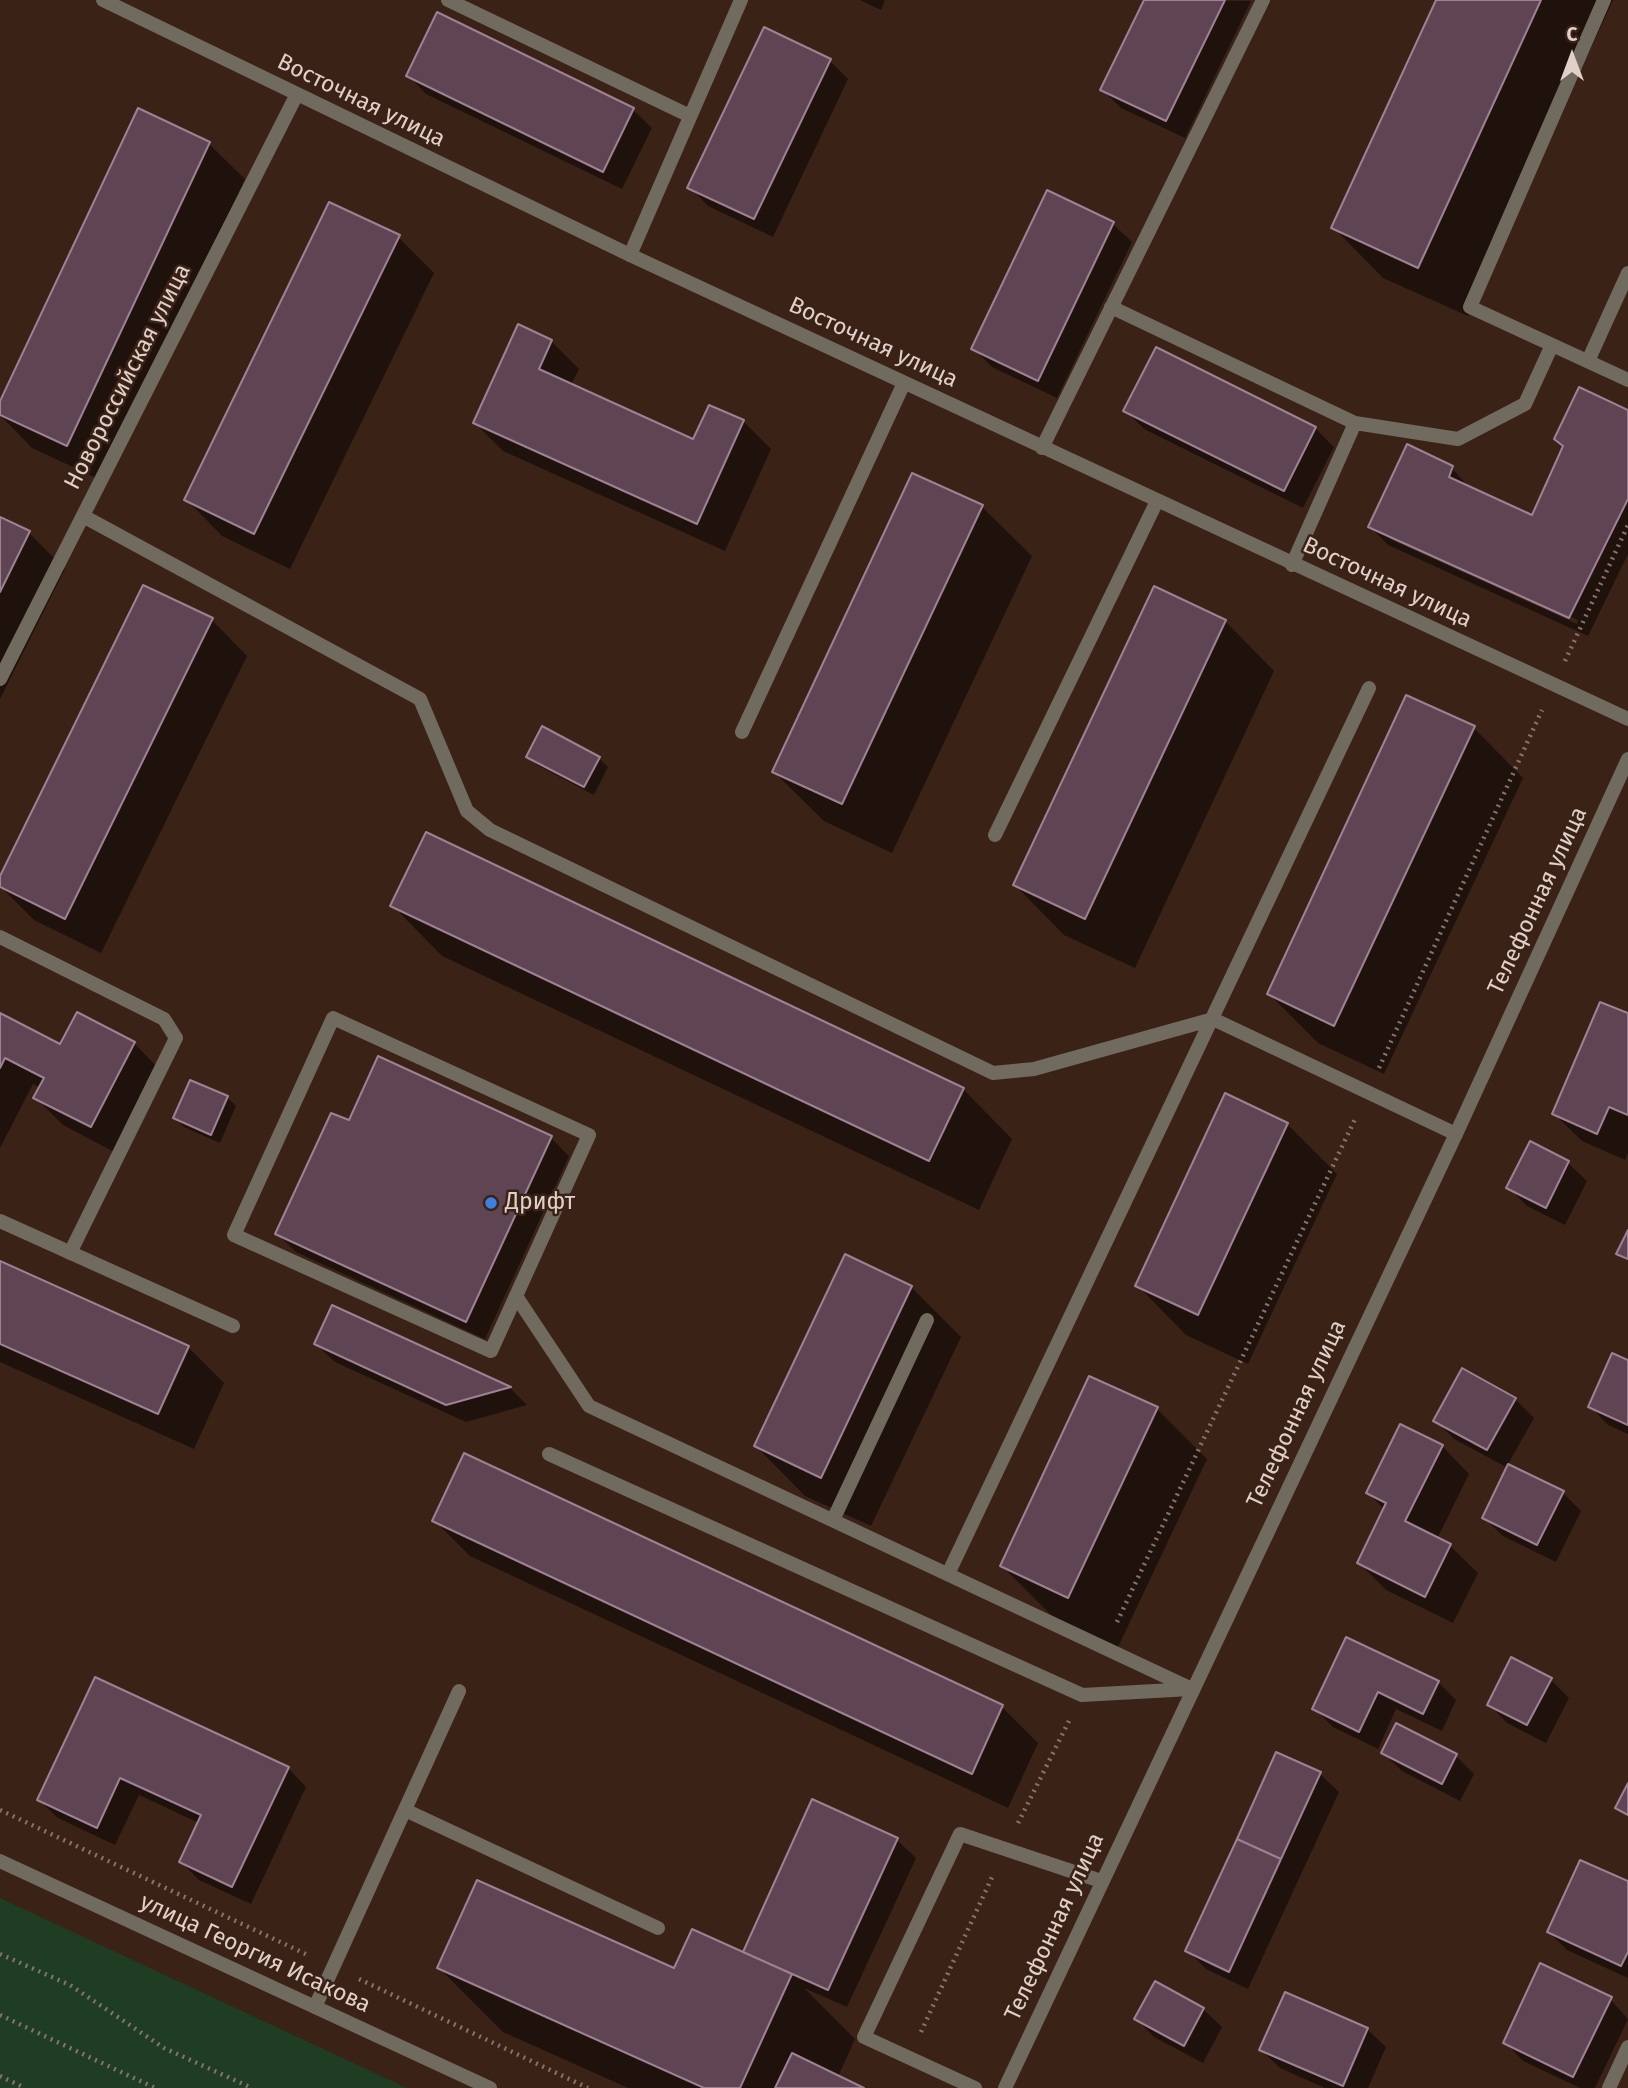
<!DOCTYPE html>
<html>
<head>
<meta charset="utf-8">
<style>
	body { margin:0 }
	#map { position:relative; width:1628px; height:2088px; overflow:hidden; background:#3a2217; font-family:"Fira Sans",sans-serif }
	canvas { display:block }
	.north { position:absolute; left:1537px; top:21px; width:70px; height:70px; -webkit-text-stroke:5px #3a2217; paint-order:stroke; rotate:0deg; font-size:19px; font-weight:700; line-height:28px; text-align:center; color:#e1d0c9 }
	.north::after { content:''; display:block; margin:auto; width:24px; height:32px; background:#e1d0c9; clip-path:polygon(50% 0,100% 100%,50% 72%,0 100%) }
</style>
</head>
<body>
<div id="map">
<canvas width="1628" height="2088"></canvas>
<div class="north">С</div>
</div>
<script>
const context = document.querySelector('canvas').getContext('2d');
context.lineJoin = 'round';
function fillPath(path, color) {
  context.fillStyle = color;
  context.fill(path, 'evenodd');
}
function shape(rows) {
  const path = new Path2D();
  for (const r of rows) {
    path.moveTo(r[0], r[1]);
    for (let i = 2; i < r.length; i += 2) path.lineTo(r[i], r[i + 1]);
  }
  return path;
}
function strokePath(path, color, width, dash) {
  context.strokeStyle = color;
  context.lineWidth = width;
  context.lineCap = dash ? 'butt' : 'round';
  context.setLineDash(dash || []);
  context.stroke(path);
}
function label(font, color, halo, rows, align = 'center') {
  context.font = font + ' "Fira Sans",sans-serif';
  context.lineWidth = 5;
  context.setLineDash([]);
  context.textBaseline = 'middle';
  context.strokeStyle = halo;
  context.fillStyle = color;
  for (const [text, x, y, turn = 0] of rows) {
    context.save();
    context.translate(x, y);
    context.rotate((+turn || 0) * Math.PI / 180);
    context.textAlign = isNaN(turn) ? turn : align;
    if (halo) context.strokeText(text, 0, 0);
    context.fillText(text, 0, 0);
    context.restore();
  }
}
const green = shape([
	[0,1898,407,2088,0,2088]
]);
const shadow = shape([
	[860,0,885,0,881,10],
	[1146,0,1251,1,1185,138,1121,108,1102,89],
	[1438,0,1613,0,1468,316,1383,278,1334,228],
	[438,14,633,110,652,128,622,189,426,94,408,75],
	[830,61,848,79,773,237,708,206,690,187],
	[139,111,209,144,245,179,103,481,32,448,0,415,0,405],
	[1048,192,1113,224,1132,242,1057,398,992,367,973,348],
	[398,237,434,273,290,569,222,536,187,500],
	[551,341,579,369,571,385,694,441,743,421,771,449,725,551,503,451,475,423],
	[1126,411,1315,428,1334,447,1303,508,1144,429],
	[1628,412,1628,554,1588,636,1388,545,1370,527,1452,468,1470,489,1533,518,1564,447,1556,439],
	[1390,535,1578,620,1577,624,1390,539],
	[982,507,1032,556,892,853,824,821,774,772],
	[0,518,29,533,65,569,0,699],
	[212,620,247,656,101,953,34,920,0,886,0,880],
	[1225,621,1274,671,1135,968,1064,935,1015,885],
	[1474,728,1523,778,1384,1074,1318,1043,1269,994],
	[528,756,599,758,608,767,594,795,537,765],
	[393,906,963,1089,1012,1139,979,1210,442,956],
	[0,1015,61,1047,134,1043,161,1071,118,1154,63,1125,36,1098,41,1088,33,1084,0,1148],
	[1628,1015,1628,1153,1625,1160,1582,1141,1554,1114],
	[227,1097,236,1106,220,1143,184,1127,175,1118],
	[1287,1124,1337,1174,1248,1364,1186,1335,1137,1285],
	[551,1138,569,1156,485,1339,296,1252,277,1233],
	[1531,1144,1568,1163,1587,1181,1565,1225,1527,1206,1509,1188],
	[0,1263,188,1347,224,1383,194,1449,0,1362],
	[911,1287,961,1337,871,1526,805,1496,756,1446],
	[333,1307,510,1388,527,1405,466,1422,335,1362,316,1344],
	[1628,1362,1628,1434,1608,1425,1590,1406],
	[1090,1378,1157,1409,1207,1459,1118,1647,1052,1616,1002,1566],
	[1515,1399,1534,1418,1507,1466,1563,1493,1581,1511,1556,1562,1503,1536,1484,1518,1508,1468,1454,1439,1435,1420],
	[1442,1446,1469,1474,1437,1539,1450,1546,1478,1573,1453,1623,1386,1590,1359,1563,1385,1510,1368,1493],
	[465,1455,1002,1707,1038,1743,1008,1808,470,1556,434,1520],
	[1347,1639,1438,1682,1456,1700,1442,1731,1396,1709,1378,1749,1333,1727,1314,1708],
	[96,1679,288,1768,306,1787,251,1904,199,1880,181,1862,199,1823,139,1795,115,1845,58,1818,39,1800],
	[1550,1679,1569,1698,1546,1743,1507,1723,1489,1704],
	[1383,1753,1456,1756,1474,1774,1460,1801,1402,1771],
	[1277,1754,1320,1774,1339,1792,1248,1989,1206,1969,1187,1950],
	[813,1801,897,1840,916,1858,847,2007,804,1988,855,2039,838,2077,860,2088,628,2088,503,2032,439,1968,675,1970,750,1957],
	[1628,1883,1628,1978,1567,1950,1549,1932],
	[1610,1999,1628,2019,1595,2088,1580,2088,1523,2061,1505,2042],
	[1203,2009,1222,2027,1203,2063,1154,2037,1136,2019],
	[1367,2029,1386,2047,1368,2088,1325,2088,1280,2068,1261,2050]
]);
const building = shape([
	[1144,0,1225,0,1166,121,1100,90,1144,0],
	[1436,0,1541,0,1418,268,1331,228,1436,0],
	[437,12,634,108,603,172,406,76,437,12],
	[764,27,831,59,754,219,687,188,764,27],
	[138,108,210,142,67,446,0,415,0,401,138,108],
	[1047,190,1114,222,1038,381,971,349,1047,190],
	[329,202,400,235,254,534,184,500,329,202],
	[518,324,552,340,539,369,693,439,709,405,744,420,697,524,473,423,518,324],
	[1156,347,1316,427,1284,491,1123,411,1156,347],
	[1579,387,1628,410,1628,499,1569,618,1368,527,1407,444,1453,466,1449,477,1532,515,1563,446,1554,439,1579,387],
	[912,473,983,505,842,804,772,772,912,473],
	[0,517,30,531,0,592,0,517],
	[143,585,213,618,65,919,0,887,0,876,143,585],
	[1154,586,1226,620,1085,919,1013,885,1154,586],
	[1406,695,1475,726,1334,1026,1267,994,1406,695],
	[542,726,600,757,584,787,526,757,542,726],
	[426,832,964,1088,929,1161,390,906,426,832],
	[1600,1002,1628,1013,1628,1115,1609,1107,1597,1134,1552,1114,1600,1002],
	[77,1012,135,1042,91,1127,33,1098,44,1078,5,1058,0,1068,0,1013,60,1044,77,1012],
	[378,1056,552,1136,466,1322,275,1234,331,1113,349,1120,378,1056],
	[190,1080,228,1096,211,1135,173,1118,190,1080],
	[1225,1093,1288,1123,1198,1315,1135,1286,1225,1093],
	[1530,1141,1569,1161,1546,1208,1506,1188,1530,1141],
	[1628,1230,1628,1259,1616,1254,1628,1230],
	[845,1254,912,1286,821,1478,754,1446,845,1254],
	[0,1261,189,1346,158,1414,0,1344,0,1261],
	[332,1305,511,1387,446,1405,314,1344,332,1305],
	[1612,1353,1628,1360,1628,1425,1588,1407,1612,1353],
	[1462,1368,1516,1398,1487,1450,1433,1421,1462,1368],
	[1089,1376,1158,1407,1068,1598,1000,1566,1089,1376],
	[1400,1424,1443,1445,1405,1521,1451,1544,1425,1597,1357,1563,1386,1503,1366,1493,1400,1424],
	[464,1453,1003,1705,972,1774,432,1521,464,1453],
	[1508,1464,1564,1491,1537,1545,1482,1518,1508,1464],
	[1346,1637,1439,1681,1423,1714,1378,1692,1359,1732,1312,1709,1346,1637],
	[1511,1657,1552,1678,1527,1725,1487,1705,1511,1657],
	[95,1677,289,1767,232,1887,179,1862,201,1815,120,1778,97,1828,37,1800,95,1677],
	[1396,1723,1457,1754,1442,1784,1381,1753,1396,1723],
	[1276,1752,1321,1772,1281,1859,1237,1839,1276,1752],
	[1628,1783,1628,1815,1615,1808,1628,1783],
	[812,1799,898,1838,828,1990,743,1952,812,1799],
	[1237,1839,1281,1859,1229,1972,1185,1951,1237,1839],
	[1580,1860,1628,1881,1628,1952,1621,1966,1547,1932,1580,1860],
	[477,1880,674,1968,692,1929,792,1974,740,2088,704,2088,437,1968,477,1880],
	[1540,1963,1612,1997,1573,2077,1503,2043,1540,1963],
	[1155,1981,1204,2008,1184,2046,1134,2019,1155,1981],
	[1285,1992,1368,2028,1343,2086,1259,2050,1285,1992],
	[792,2053,864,2088,775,2088,792,2053]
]);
const path = shape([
	[1565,661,1628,525],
	[1379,1068,1542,710],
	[1117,1622,1356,1117],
	[0,1810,310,1956],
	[1018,1823,1069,1721],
	[0,1954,70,1985,164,2048,252,2088],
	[359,1979,588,2088],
	[0,2015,155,2088],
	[921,2032,993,1875],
	[0,2076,25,2088]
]);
const service = shape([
	[448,0,690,116],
	[1604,0,1470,307,1628,380],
	[630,255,741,0],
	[1111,307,1355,423,1458,439,1525,404,1552,345],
	[1588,361,1628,273],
	[1042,448,1263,0],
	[83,516,420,699,467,811,490,830,993,1073,1034,1069,1213,1019,1456,1134],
	[1292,565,1355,423],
	[742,732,904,383],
	[995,835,1157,501],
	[0,937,164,1019,176,1038,70,1253],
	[333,1018,589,1135,491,1351,234,1235,333,1018],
	[0,1221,233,1326],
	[516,1296,589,1406,1192,1689],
	[549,1454,1082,1695,1191,1689],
	[833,1520,927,1320],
	[948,1574,1369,688],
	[405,1810,658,1928],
	[315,2007,459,1691],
	[975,2088,864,2037,960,1834,1101,1881]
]);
const minor = shape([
	[103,0,630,255,1628,719],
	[0,679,296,96],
	[1005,2088,1456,1134,1628,759],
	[1609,2088,1628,2047]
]);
const tertiary = shape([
	[0,1861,490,2088]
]);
const markers = [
	[491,1203,7,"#3f7fe0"]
];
const streetNames = [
	["Восточная улица",361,101,26],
	["Восточная улица",873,343,25],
	["Новороссийская улица",128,377,-63],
	["Восточная улица",1387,583,25],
	["Телефонная улица",1538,901,-65],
	["Телефонная улица",1297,1414,-65],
	["Телефонная улица",1055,1927,-65],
	["улица Георгия Исакова",255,1954,25]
];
const poiNames = [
	["Дрифт",505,1203]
];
fillPath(green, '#1e3d22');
fillPath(shadow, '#0007');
fillPath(building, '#5f4554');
strokePath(building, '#9e8192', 2);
strokePath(path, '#87736a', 4.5, [2, 5]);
strokePath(service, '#706a5f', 14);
strokePath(minor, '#706a5f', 14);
strokePath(tertiary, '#706a5f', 14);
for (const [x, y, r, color] of markers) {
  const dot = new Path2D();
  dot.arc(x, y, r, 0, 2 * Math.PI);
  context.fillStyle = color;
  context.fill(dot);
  strokePath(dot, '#3a2217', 2.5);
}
label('23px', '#e1d0c9', '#3a2217', streetNames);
label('23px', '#e1d0c9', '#3a2217', poiNames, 'left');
</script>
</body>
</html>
